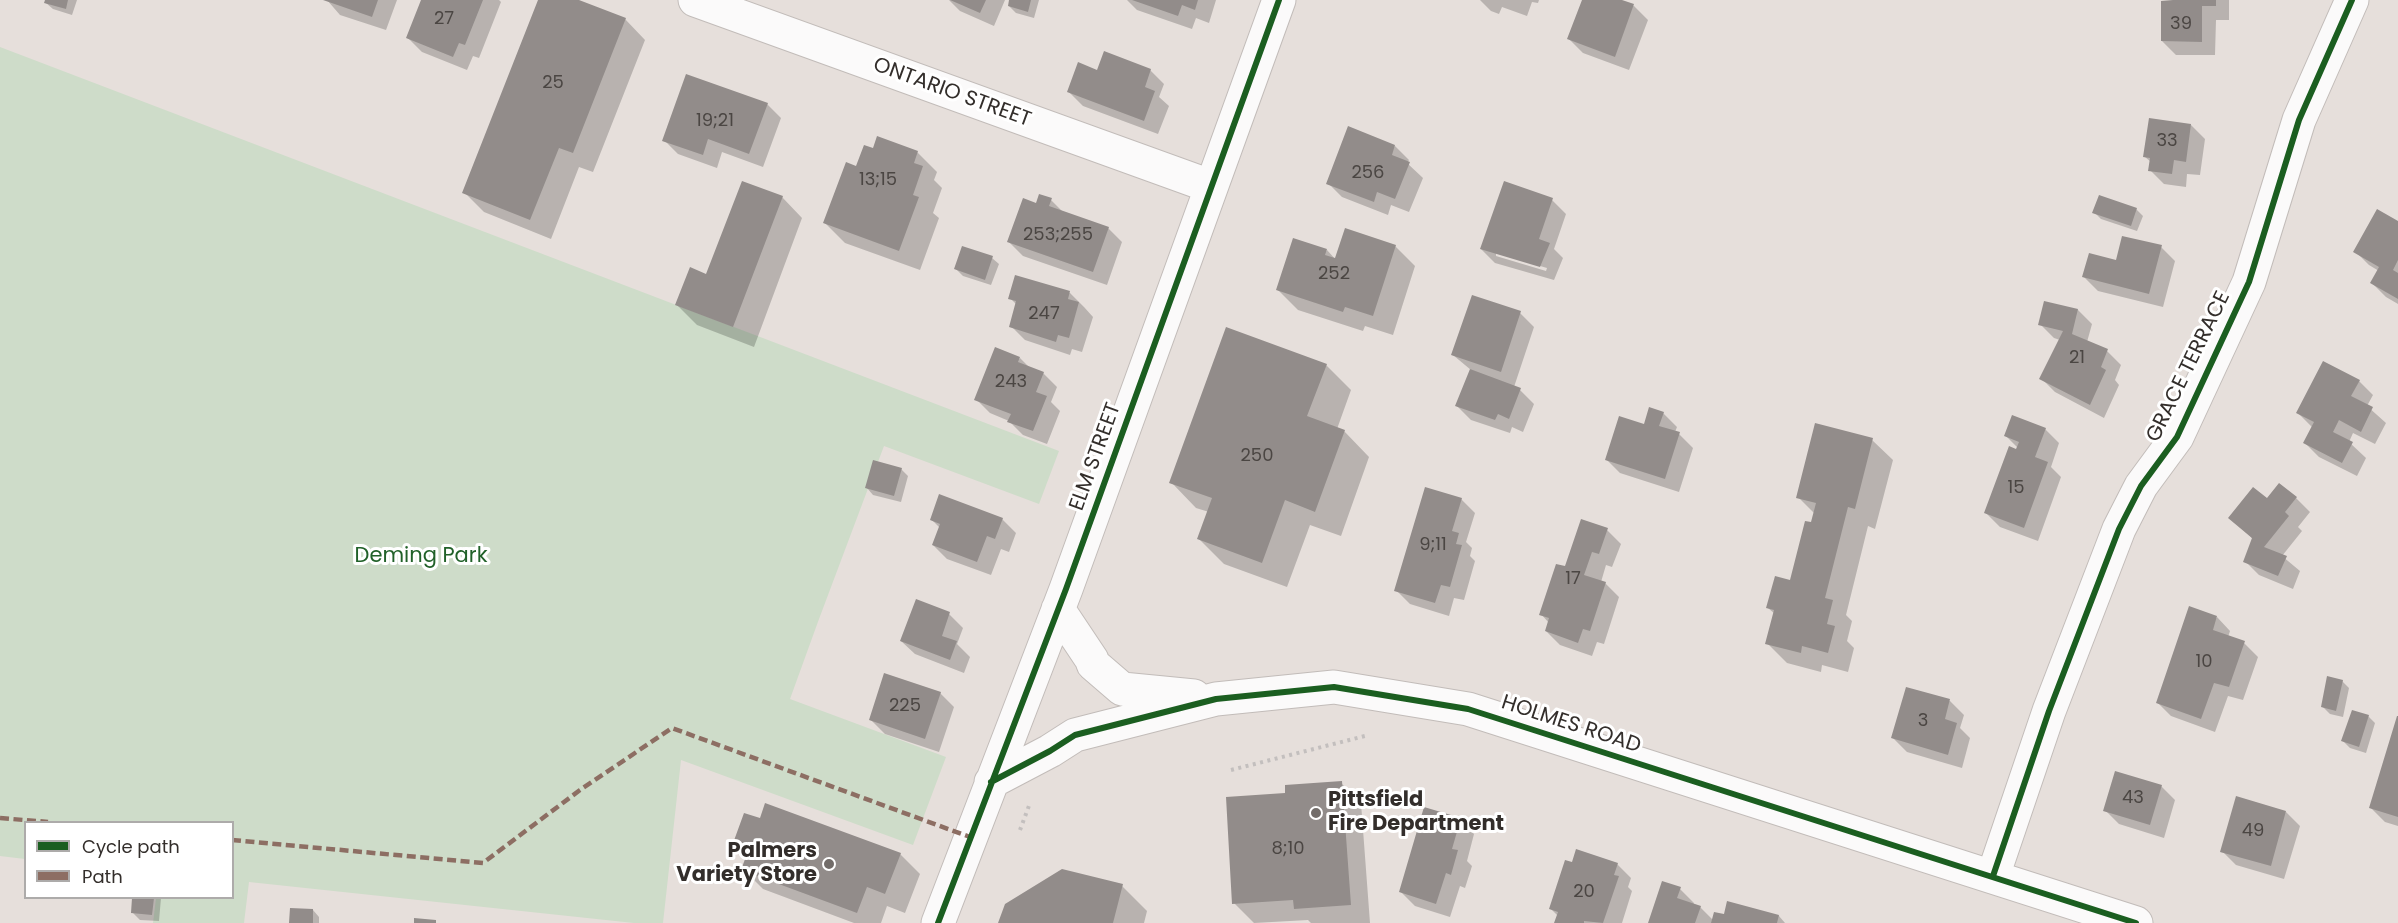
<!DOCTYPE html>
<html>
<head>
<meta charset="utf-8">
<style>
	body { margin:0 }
	#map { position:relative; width:2398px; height:923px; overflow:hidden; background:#e6dfdb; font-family:Poppins,sans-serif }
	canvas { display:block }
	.legend { position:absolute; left:24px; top:821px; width:210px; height:78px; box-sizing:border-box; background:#fff; border:2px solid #adabaa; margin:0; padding:8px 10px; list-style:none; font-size:18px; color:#332e2b }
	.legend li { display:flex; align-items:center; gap:12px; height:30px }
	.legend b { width:30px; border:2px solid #adabaa }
</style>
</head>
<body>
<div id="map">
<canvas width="2398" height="923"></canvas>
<ul class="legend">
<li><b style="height:8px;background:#1b5e20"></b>Cycle path</li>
<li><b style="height:8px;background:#8d6e63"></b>Path</li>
</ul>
</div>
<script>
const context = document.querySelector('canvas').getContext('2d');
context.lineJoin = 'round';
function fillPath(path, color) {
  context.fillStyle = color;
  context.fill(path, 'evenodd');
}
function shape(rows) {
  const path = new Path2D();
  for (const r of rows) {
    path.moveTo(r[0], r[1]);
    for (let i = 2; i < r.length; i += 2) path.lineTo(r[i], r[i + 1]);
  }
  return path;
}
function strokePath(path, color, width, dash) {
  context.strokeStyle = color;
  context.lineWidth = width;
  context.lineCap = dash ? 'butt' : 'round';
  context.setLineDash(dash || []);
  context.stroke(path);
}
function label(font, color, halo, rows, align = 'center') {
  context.font = font + ' Poppins,sans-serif';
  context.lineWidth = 6;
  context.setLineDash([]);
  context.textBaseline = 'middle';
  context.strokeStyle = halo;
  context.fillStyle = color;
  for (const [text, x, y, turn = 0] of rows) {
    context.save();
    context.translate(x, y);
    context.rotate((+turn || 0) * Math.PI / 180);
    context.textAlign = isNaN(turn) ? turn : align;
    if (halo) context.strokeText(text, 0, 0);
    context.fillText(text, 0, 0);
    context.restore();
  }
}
const green = shape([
	[0,47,1059,451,1039,504,884,446,819,619,790,699,946,757,913,845,681,760,663,923,634,923,249,882,244,923,153,923,156,898,232,898,232,822,26,822,25,859,0,856]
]);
const shadow = shape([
	[47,0,77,0,72,15,53,9,46,3],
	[327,0,397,0,386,30,340,15],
	[423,0,499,0,501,2,479,58,473,56,467,70,422,52,408,38],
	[539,0,575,0,625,19,645,40,593,172,579,167,551,239,484,212,464,192],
	[949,0,1005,0,994,26,960,11],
	[1011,0,1039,0,1034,18,1016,13,1009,6],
	[1127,0,1216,0,1209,23,1196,18,1192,29,1137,10],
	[1480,0,1539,0,1538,3,1532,2,1527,16,1502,7,1499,14,1491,11],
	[1584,0,1618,0,1634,6,1648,20,1629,70,1583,53,1569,39],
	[2174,0,2229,0,2229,20,2216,20,2215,55,2176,55,2162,41],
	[1150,70,1164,84,1159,97,1169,106,1158,134,1083,106,1069,92,1098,71],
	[767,104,781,118,763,167,722,152,717,168,678,154,664,140],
	[2191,125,2205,139,2200,175,2187,174,2186,187,2164,184,2150,170,2151,162,2145,157],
	[1395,146,1409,160,1407,163,1423,178,1409,212,1391,205,1388,215,1342,197,1328,183],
	[873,150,917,152,937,172,934,180,942,188,933,213,939,218,920,270,845,243,825,223,857,168],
	[782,197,802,218,754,347,697,325,677,305],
	[1051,200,1065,214,1108,228,1122,242,1107,285,1023,256,1009,242,1037,205],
	[1552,200,1566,214,1554,249,1563,258,1554,280,1495,263,1481,249],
	[1496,253,1547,268,1546,271,1496,256],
	[2136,209,2143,216,2137,231,2101,219,2094,212],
	[2398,223,2398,304,2386,297,2372,283,2379,271,2369,265,2355,251],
	[1395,246,1415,266,1393,335,1365,326,1363,331,1298,310,1278,290,1327,250,1336,260],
	[2161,247,2175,261,2163,307,2098,291,2084,277,2117,262],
	[992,258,999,264,991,285,963,276,956,269],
	[1016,277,1070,293,1084,307,1093,317,1082,352,1072,349,1070,355,1025,340,1011,326,1017,305,1010,298],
	[1473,296,1520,313,1534,327,1514,387,1520,390,1534,404,1523,432,1512,427,1510,433,1471,420,1457,406,1471,370,1453,355],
	[2045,303,2078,310,2092,324,2087,342,2107,351,2121,365,2115,380,2119,385,2104,418,2055,392,2041,378,2060,340,2054,338,2040,324],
	[1020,358,1030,368,1043,373,1057,387,1051,402,1060,411,1047,444,1023,435,1009,421,990,413,976,399],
	[1326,365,1351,390,1337,429,1344,431,1369,457,1341,536,1310,525,1287,587,1224,564,1199,539,1209,512,1196,508,1171,482],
	[2359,381,2373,395,2367,406,2386,423,2375,444,2353,433,2349,442,2366,458,2357,476,2319,457,2305,443,2313,428,2298,413],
	[1663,413,1677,427,1675,432,1679,434,1693,448,1679,492,1620,473,1606,459,1645,425],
	[2045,429,2059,443,2051,467,2061,477,2038,541,2000,527,1986,513,2018,448,2006,436],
	[1872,440,1893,460,1875,529,1868,526,1846,615,1852,621,1847,641,1854,648,1848,672,1822,665,1821,672,1787,663,1767,643,1775,614,1768,608,1791,582,1812,524,1815,514,1798,497],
	[901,469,908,476,901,502,873,495,867,488],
	[2296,498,2310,512,2298,527,2302,531,2282,556,2300,571,2293,589,2259,575,2245,561,2253,539,2230,518],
	[1461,499,1475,513,1466,542,1472,548,1470,556,1475,561,1464,600,1454,598,1449,616,1410,604,1396,590],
	[1002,519,1016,533,1009,552,1001,549,991,575,947,559,933,545,940,528,932,520],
	[1607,530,1621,544,1612,567,1606,565,1601,582,1605,583,1619,597,1604,644,1597,642,1592,656,1560,645,1546,631,1549,623,1541,614,1566,568],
	[949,614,963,628,957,644,970,657,964,673,915,654,901,641],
	[2217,617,2230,631,2228,637,2244,643,2258,657,2243,700,2228,696,2215,732,2171,716,2157,702],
	[2342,681,2349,688,2343,717,2330,714,2323,707],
	[1907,689,1950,701,1964,715,1960,728,1970,738,1962,768,1907,752,1893,738],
	[940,693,954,707,939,752,885,734,871,720],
	[2368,716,2375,723,2366,753,2350,748,2343,741],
	[2398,719,2398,826,2385,822,2371,808],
	[1341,783,1361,803,1370,923,1311,923,1308,920,1254,923,1234,903,1287,795],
	[2161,786,2175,800,2164,838,2119,824,2105,810],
	[2286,812,2300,826,2284,879,2236,865,2222,851],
	[1460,820,1474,834,1467,861,1472,866,1465,888,1460,886,1450,917,1415,906,1401,892],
	[734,845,900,854,920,874,905,913,887,906,881,923,854,923,763,889,743,869,747,858],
	[1573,864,1617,864,1631,878,1628,887,1632,891,1622,923,1556,923,1558,916,1550,908],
	[1122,886,1147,911,1144,923,999,923],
	[1680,889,1694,903,1693,905,1700,907,1714,921,1725,916,1779,916,1785,923,1650,923],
	[134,898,161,898,159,921,140,920,133,913],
	[313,910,319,917,319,923,290,923]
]);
const building = shape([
	[45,0,68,0,66,9,44,3],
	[323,0,378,0,372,17],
	[421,0,483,0,465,45,459,43,453,57,406,38],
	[538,0,579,0,626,18,573,153,559,148,530,220,462,193],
	[950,0,986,0,980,13],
	[1009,0,1031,0,1028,12,1008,6],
	[1132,0,1198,0,1195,10,1182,5,1178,16],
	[1582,0,1622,0,1634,4,1615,57,1567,39],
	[2173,0,2216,0,2216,6,2202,6,2202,42,2161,41,2161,1],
	[1104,51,1151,69,1145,87,1155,91,1144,121,1067,92,1078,62,1097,70],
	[686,74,768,103,749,154,708,139,703,155,662,141],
	[2149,118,2191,124,2186,162,2174,160,2172,174,2148,171,2150,158,2143,157],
	[1348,126,1395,145,1392,155,1410,162,1395,199,1377,192,1374,202,1326,184],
	[877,136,918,151,914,163,923,166,913,195,919,197,899,251,823,223,846,162,856,166,864,145,873,148],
	[742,181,783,196,733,327,675,305,690,267,706,274],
	[1504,181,1553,198,1539,239,1550,243,1540,267,1480,249],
	[1039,194,1052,198,1049,206,1109,227,1093,272,1007,242,1023,198,1036,203],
	[2099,195,2137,208,2131,226,2092,213],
	[2377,209,2398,221,2398,260,2393,270,2398,273,2398,299,2370,283,2379,267,2353,252],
	[1345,228,1396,245,1373,316,1345,307,1343,312,1276,290,1293,238,1327,249,1325,255,1335,258],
	[2122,236,2162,245,2149,294,2082,277,2089,253,2116,260],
	[962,246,993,256,985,280,954,269],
	[1015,275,1070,291,1068,299,1079,302,1069,338,1058,335,1056,342,1009,327,1016,301,1008,299],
	[1472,295,1521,311,1501,372,1451,355],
	[2044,301,2078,309,2072,334,2108,349,2101,367,2106,370,2090,405,2039,379,2063,331,2038,325],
	[1226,327,1327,364,1307,416,1345,430,1315,512,1285,500,1262,563,1197,539,1212,498,1169,483],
	[995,347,1020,357,1018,362,1044,372,1036,392,1047,396,1033,431,1007,422,1011,414,974,400],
	[2323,361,2360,380,2351,396,2373,407,2361,432,2339,420,2333,432,2353,442,2342,463,2303,443,2314,422,2296,413],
	[1470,369,1521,388,1509,419,1498,414,1495,420,1455,406],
	[1649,407,1664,412,1659,426,1680,432,1665,479,1605,460,1619,416,1644,424],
	[2012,415,2046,428,2035,457,2048,462,2024,528,1984,513,2009,446,2016,449,2019,442,2004,436],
	[1815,423,1873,438,1855,509,1848,507,1825,598,1833,600,1827,624,1835,626,1828,653,1802,646,1801,653,1765,644,1774,610,1766,608,1775,576,1790,580,1805,521,1811,522,1816,503,1796,498],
	[873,460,902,468,894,496,865,488],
	[2279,483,2297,497,2285,512,2289,516,2264,547,2287,556,2278,576,2243,562,2252,538,2228,518,2253,487,2267,498],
	[1425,487,1462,498,1452,531,1459,533,1456,544,1462,545,1450,587,1441,585,1435,603,1394,591],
	[939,494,1003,518,995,539,987,536,977,562,932,545,940,524,930,520],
	[1581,519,1608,528,1599,554,1592,552,1584,575,1606,582,1590,631,1583,629,1578,643,1545,631,1549,618,1539,615,1556,564,1565,566],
	[916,599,950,612,942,636,957,641,950,660,900,641],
	[2189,606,2217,616,2213,630,2245,641,2229,687,2214,683,2201,719,2156,703],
	[884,673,941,692,925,739,869,720],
	[2327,676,2343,680,2336,711,2321,707],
	[1906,687,1950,699,1945,719,1957,723,1948,755,1891,738],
	[2352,710,2369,715,2359,747,2341,741],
	[2397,716,2398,716,2398,817,2369,808],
	[2115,771,2162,785,2150,825,2103,811],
	[1342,781,1351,905,1294,909,1293,900,1232,904,1226,797,1285,793,1285,785],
	[2236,796,2286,811,2271,866,2220,852],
	[765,803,901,853,885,894,867,887,857,913,741,870,748,851,732,846,744,813,760,818],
	[1424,807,1461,818,1452,849,1458,850,1451,875,1446,873,1436,904,1399,892],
	[1576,849,1618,863,1614,875,1619,876,1603,923,1584,921,1584,923,1554,923,1558,912,1549,909,1565,860,1572,862],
	[1062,869,1123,884,1113,923,998,923,1005,904],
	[1662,881,1681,887,1677,898,1701,906,1695,923,1648,923],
	[132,898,154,898,152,915,131,913],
	[1727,901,1779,915,1777,923,1711,923,1714,912,1724,914],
	[290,908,313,909,313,923,289,923],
	[414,918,436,920,436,923,414,923]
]);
const path = shape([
	[1231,770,1365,736],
	[1020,830,1030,803]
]);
const minor = shape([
	[695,0,1210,186],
	[1058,609,1092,660,1093,664,1122,689,1194,696],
	[991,782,1050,751,1075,735,1216,699,1334,687,1468,709,2136,923],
	[1993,876,2049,711,2119,529,2141,486,2177,437,2249,282,2299,120,2352,0],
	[938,923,1066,589,1279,0]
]);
const quiet = shape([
	[0,818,48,822],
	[232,840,483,863,580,790,672,728,970,837]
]);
const cycleway = shape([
	[991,782,1050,751,1075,735,1216,699,1334,687,1468,709,2136,923],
	[1993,876,2049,711,2119,529,2141,486,2177,437,2249,282,2299,120,2352,0],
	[938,923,1066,589,1279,0]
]);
const markers = [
	[1316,813,6,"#726c69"],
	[829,864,6,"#726c69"]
];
const numberNames = [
	["27",444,19],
	["39",2181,24],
	["25",553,83],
	["19;21",715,121],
	["33",2167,141],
	["256",1368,173],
	["13;15",878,180],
	["253;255",1058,235],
	["252",1334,274],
	["247",1044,314],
	["21",2077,358],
	["243",1011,382],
	["250",1257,456],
	["15",2016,488],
	["9;11",1433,545],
	["17",1573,579],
	["10",2204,662],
	["225",905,706],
	["3",1923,721],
	["43",2133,798],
	["49",2253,831],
	["8;10",1288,849],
	["20",1584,892]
];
const streetNames = [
	["ONTARIO STREET",952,93,20],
	["GRACE TERRACE",2189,367,-64],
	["ELM STREET",1096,457,-70],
	["HOLMES ROAD",1571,725,18]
];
const parkNames = [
	["Deming Park",421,557]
];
const poiNames = [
	["Pittsfield",1328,801],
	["Fire Department",1328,825],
	["Palmers",817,852,"right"],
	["Variety Store",817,876,"right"]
];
fillPath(green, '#cedcc9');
fillPath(shadow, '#0003');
fillPath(building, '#928c8a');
strokePath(minor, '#c2bcb9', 35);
strokePath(path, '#c3bfbe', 4, [3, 4.5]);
strokePath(minor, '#fbfafa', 33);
strokePath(quiet, '#8d6e63', 4.5, [9, 4.5]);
strokePath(cycleway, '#1b5e20', 6);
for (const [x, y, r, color] of markers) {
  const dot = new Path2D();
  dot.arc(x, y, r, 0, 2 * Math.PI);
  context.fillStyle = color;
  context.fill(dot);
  strokePath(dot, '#fff', 2);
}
label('18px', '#4b4643', null, numberNames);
label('21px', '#332e2b', '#fff', streetNames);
label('21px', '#216129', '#fff', parkNames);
label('bold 21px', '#332e2b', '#fff', poiNames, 'left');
</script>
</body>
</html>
